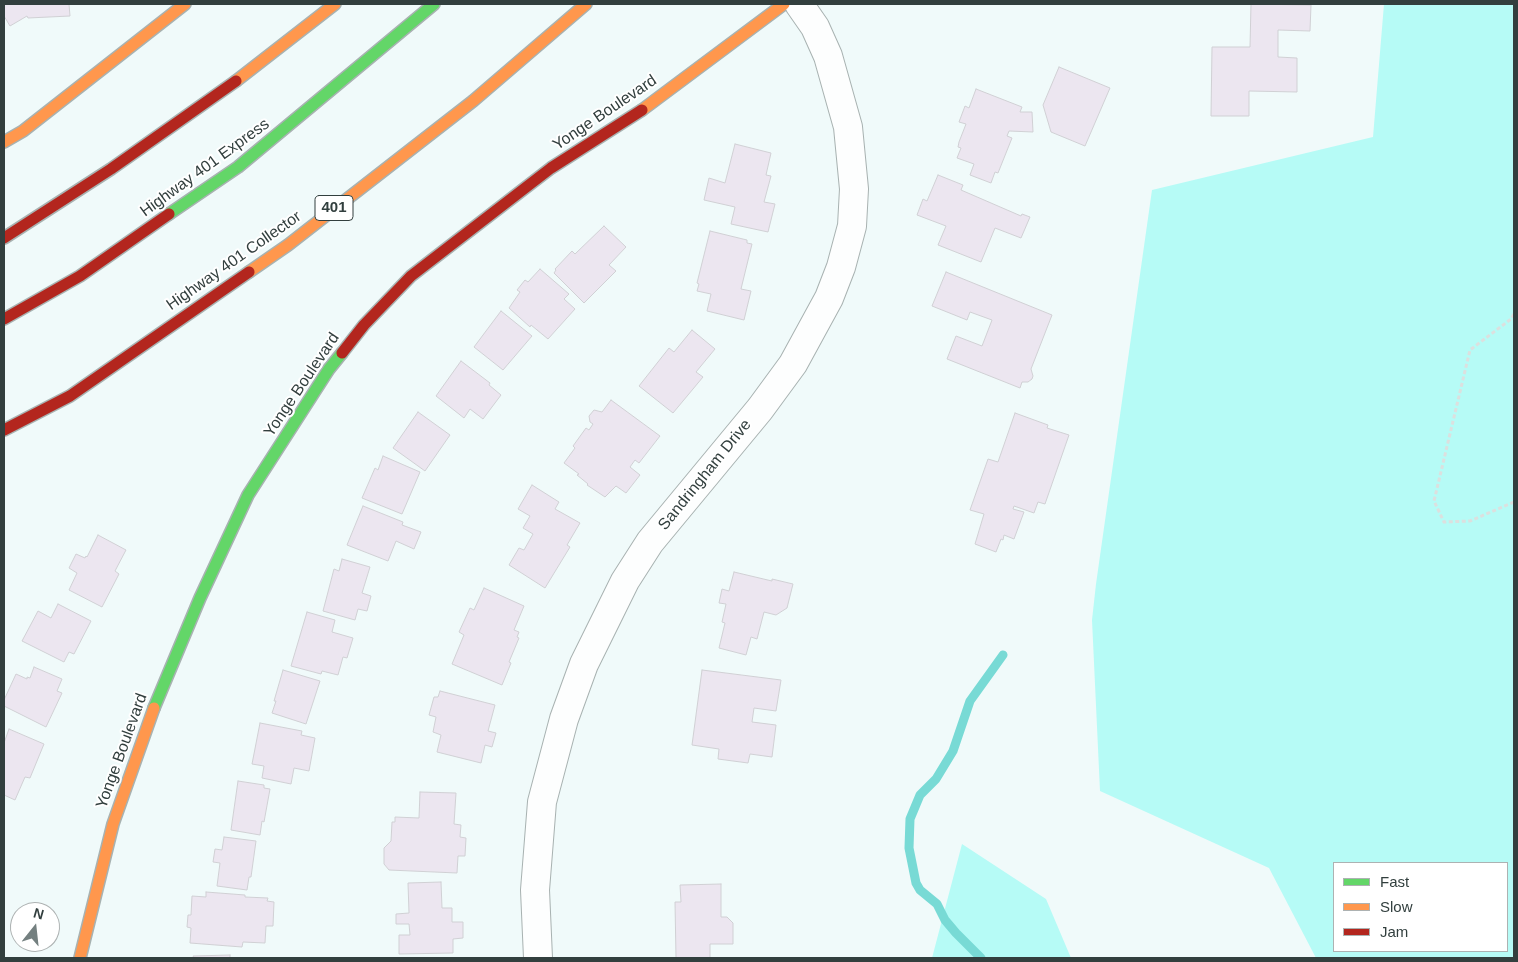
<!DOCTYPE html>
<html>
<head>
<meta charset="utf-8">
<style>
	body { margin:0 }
	#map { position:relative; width:1518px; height:962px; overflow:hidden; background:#f0fafa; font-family:Helvetica,sans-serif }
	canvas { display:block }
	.frame { position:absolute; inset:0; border:5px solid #323f3e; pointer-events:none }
	.legend { position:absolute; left:1333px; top:862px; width:175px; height:90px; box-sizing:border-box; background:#fff; border:1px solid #adb2b2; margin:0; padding:6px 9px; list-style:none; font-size:15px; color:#323f3e }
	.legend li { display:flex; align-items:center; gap:10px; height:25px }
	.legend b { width:25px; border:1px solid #adb2b2 }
	.north { position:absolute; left:10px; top:902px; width:50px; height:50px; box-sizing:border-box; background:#fff; border:1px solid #adb2b2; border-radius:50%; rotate:16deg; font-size:14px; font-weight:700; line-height:20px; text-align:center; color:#323f3e }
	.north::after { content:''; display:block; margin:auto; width:18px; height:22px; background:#748080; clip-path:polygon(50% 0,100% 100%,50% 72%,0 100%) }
</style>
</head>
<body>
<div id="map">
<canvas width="1518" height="962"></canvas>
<div class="frame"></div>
<ul class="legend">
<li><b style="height:6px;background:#63d668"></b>Fast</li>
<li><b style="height:6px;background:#ff974d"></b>Slow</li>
<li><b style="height:6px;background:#b3261e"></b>Jam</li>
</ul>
<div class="north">N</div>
</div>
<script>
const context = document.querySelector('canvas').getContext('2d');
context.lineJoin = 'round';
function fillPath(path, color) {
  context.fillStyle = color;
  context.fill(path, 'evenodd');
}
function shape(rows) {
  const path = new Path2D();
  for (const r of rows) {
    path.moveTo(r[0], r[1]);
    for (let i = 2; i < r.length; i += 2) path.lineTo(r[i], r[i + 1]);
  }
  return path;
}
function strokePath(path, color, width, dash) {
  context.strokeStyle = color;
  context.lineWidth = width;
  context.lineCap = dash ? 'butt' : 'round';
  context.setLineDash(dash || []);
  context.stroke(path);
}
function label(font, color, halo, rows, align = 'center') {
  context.font = font + ' Helvetica,sans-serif';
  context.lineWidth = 4;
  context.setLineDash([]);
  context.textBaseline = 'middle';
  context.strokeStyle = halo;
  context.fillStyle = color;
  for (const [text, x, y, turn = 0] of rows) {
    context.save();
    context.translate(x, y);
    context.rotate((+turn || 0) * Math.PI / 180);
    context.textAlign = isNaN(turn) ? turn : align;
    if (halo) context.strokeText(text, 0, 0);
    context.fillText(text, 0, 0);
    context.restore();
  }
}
const green = shape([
	[1384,4,1514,4,1514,958,1316,958,1269,868,1100,791,1092,620,1096,584,1152,190,1373,137],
	[1334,863,1507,863,1507,951,1334,951],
	[962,844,1046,899,1071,958,932,958]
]);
const stream = shape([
	[981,958,956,933,945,920,937,904,920,890,916,883,909,848,910,819,920,795,936,779,953,751,970,701,1003,655]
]);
const building = shape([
	[4,4,69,4,70,16,28,18,27,16,10,26,4,16,4,4],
	[1251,4,1311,5,1310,31,1278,30,1278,57,1297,58,1297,92,1249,91,1249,116,1211,116,1212,47,1250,47,1251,4],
	[1059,67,1110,88,1085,146,1051,132,1043,105,1059,67],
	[976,89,1022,107,1020,112,1032,112,1033,132,1009,131,1007,136,1012,138,998,173,995,172,991,183,970,175,974,164,957,158,961,148,958,147,959,142,966,124,959,122,965,106,969,108,976,89],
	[735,144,771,153,766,175,771,176,764,202,775,204,768,232,731,224,735,207,704,200,709,178,725,183,735,144],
	[938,175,963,185,961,190,1021,216,1022,214,1030,217,1021,238,995,228,981,262,938,245,946,226,917,215,923,199,927,201,938,175],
	[604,226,626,247,609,265,616,271,584,303,554,273,556,270,555,269,572,251,575,254,604,226],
	[710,231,747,240,747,243,752,244,741,289,751,291,744,320,707,311,711,294,697,291,699,284,697,283,710,231],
	[540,269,569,294,564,299,575,309,548,339,531,325,530,327,509,308,520,292,517,290,525,280,528,282,540,269],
	[946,272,1052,315,1031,369,1033,376,1032,379,1028,382,1022,382,1020,388,947,359,956,336,982,346,992,320,970,312,967,320,932,306,946,272],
	[501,311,532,336,503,370,474,347,501,311],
	[692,330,715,349,696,372,703,377,673,413,639,386,669,348,674,352,692,330],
	[461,361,490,383,489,385,501,395,483,419,470,409,464,418,436,396,461,361],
	[611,400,660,436,639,463,635,460,630,467,640,475,626,493,616,486,605,497,587,485,588,484,577,475,579,474,564,463,575,448,573,446,586,428,589,430,593,424,590,422,589,416,594,410,602,412,611,400],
	[418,412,450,435,425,471,393,448,418,412],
	[1015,413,1048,425,1047,428,1069,435,1045,504,1038,502,1034,513,1014,506,1013,509,1024,512,1014,539,1004,535,1003,540,1001,539,996,552,975,544,984,514,970,510,988,459,998,462,1015,413],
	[383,456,420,472,402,514,362,498,375,468,378,470,383,456],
	[532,485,559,502,555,509,580,523,567,545,570,547,545,588,509,565,519,548,524,550,533,534,523,528,530,516,518,509,532,485],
	[363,506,403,522,402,525,421,532,414,549,396,541,388,561,347,545,363,506],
	[98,535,126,550,115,571,119,574,102,607,69,590,77,573,69,568,76,554,85,558,86,556,87,557,98,535],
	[342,559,370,567,362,593,371,596,367,611,358,609,355,620,323,611,334,569,339,571,342,559],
	[734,572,772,581,772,579,793,584,787,608,776,615,764,612,757,639,751,637,746,655,719,648,725,623,722,622,726,604,719,603,722,589,729,591,734,572],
	[484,588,524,606,514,630,519,632,517,637,519,638,509,662,511,663,502,685,452,664,464,635,459,632,470,608,474,610,484,588],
	[58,604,91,621,74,654,69,652,64,662,22,641,38,611,51,618,58,604],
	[307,612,335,620,332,632,353,638,347,658,343,657,338,675,322,671,321,674,291,666,307,612],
	[34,667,62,679,57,691,62,693,46,727,4,706,4,700,16,674,27,679,27,677,30,678,34,667],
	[283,670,320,681,306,724,272,713,276,701,274,701,283,670],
	[702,670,781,680,776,711,754,708,752,722,776,725,772,757,750,754,748,763,718,759,719,749,692,745,702,670],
	[440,691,495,705,488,731,496,733,492,747,485,745,481,763,437,752,441,735,433,732,436,717,429,715,434,697,438,697,440,691],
	[260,723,302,731,301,735,315,738,309,771,294,768,291,784,262,778,264,766,252,764,260,723],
	[9,729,44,744,30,778,25,777,15,800,4,795,4,743,9,729],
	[238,781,264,785,264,788,270,789,264,822,262,821,260,835,231,830,238,781],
	[420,792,456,793,454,824,461,825,460,837,466,838,465,856,458,856,457,873,389,870,384,864,384,848,391,841,392,822,395,822,395,817,419,818,420,792],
	[224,837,256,841,251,877,249,877,247,890,217,886,220,863,213,862,215,849,222,850,224,837],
	[441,882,442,908,452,908,452,922,463,922,463,938,453,939,453,953,399,954,399,935,410,935,409,924,396,924,396,914,409,913,408,883,441,882],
	[721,884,721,917,727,917,733,923,733,944,710,944,710,958,676,958,675,902,681,902,680,885,721,884],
	[206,892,245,895,245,897,268,898,267,901,274,902,273,926,266,926,265,943,243,942,242,947,190,943,191,928,187,927,188,915,191,915,192,896,206,897,206,892],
	[230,955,230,958,194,958,193,956,230,955]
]);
const path = shape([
	[1514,314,1511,319,1470,350,1434,501,1444,522,1470,521,1514,502]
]);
const street = shape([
	[538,958,535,890,542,802,564,719,584,664,625,581,650,542,760,409,793,364,829,298,841,267,852,226,854,189,848,127,828,56,815,27,799,4]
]);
const fast = shape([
	[169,214,238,167,434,4],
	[154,708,200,598,248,495,329,369,342,353]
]);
const slow = shape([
	[236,81,335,4],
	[642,110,784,4],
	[4,142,23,131,185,4],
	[249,272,288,245,473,101,586,4],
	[80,958,113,824,154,708]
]);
const jam = shape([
	[4,238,111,169,236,81],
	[4,319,80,276,169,214],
	[342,353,364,325,411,276,551,168,642,110],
	[4,430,70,396,249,272]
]);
const shields = [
	[334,208,38]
];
const shieldNames = [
	["401",334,208]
];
const streetNames = [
	["Yonge Boulevard",605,113,-34],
	["Highway 401 Express",205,168,-36],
	["Highway 401 Collector",234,261,-35],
	["Yonge Boulevard",302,385,-56],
	["Sandringham Drive",705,475,-51],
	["Yonge Boulevard",122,751,-70]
];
fillPath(green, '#b6fbf6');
strokePath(stream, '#78dad5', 9);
fillPath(building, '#ece6f0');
strokePath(building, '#d0d0d4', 1);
strokePath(street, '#a8b2b1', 30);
strokePath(fast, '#a8b2b1', 14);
strokePath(slow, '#a8b2b1', 14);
strokePath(jam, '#a8b2b1', 14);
strokePath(path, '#dce0df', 3, [4, 2.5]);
strokePath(street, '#fdfefe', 28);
strokePath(fast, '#63d668', 11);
strokePath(slow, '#ff974d', 11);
strokePath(jam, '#b3261e', 11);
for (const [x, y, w] of shields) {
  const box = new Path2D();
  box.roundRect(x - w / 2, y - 12.5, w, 25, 4);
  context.fillStyle = '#fff';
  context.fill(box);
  strokePath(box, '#323f3e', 1);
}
label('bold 15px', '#323f3e', null, shieldNames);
label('16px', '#323f3e', '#fff', streetNames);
</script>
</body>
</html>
